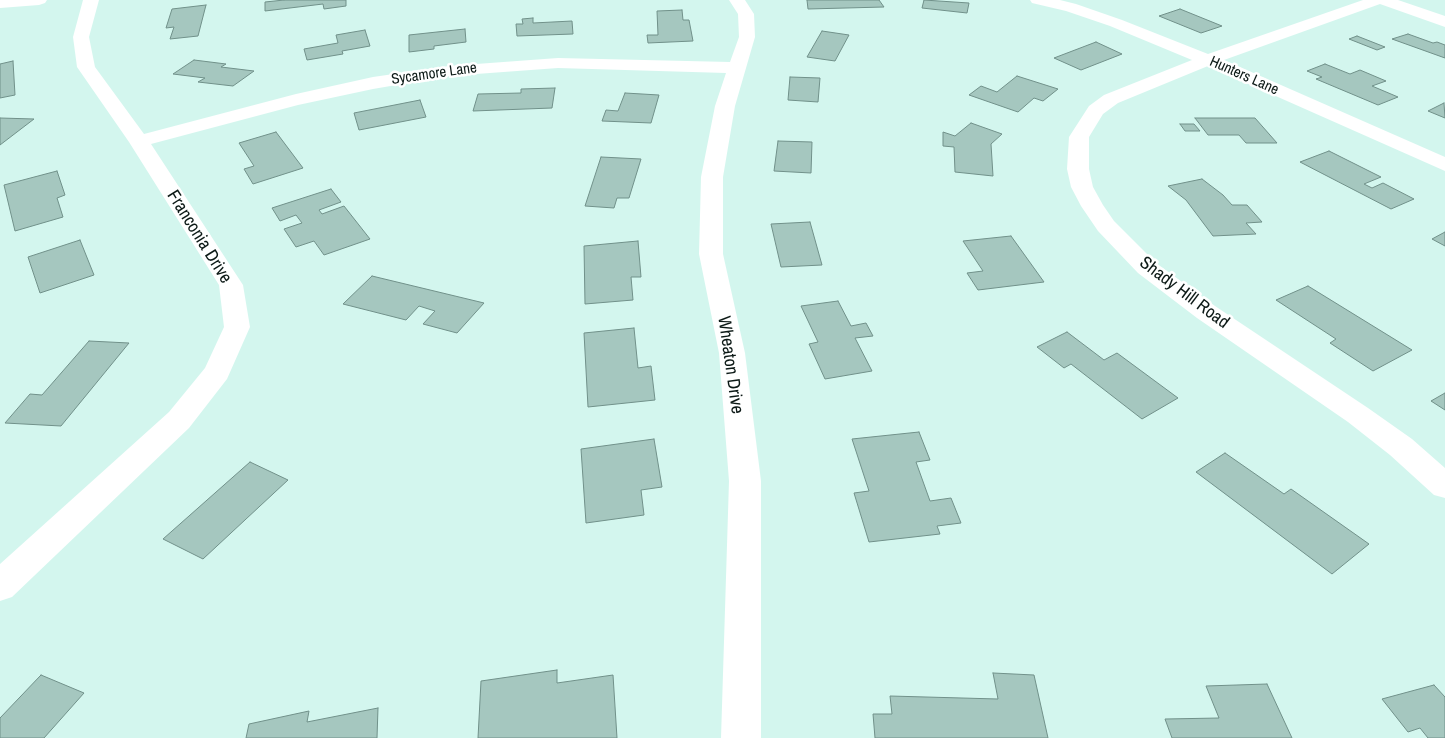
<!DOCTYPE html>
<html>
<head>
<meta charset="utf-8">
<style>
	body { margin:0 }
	canvas { display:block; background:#d3f6ee }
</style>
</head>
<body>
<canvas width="1445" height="738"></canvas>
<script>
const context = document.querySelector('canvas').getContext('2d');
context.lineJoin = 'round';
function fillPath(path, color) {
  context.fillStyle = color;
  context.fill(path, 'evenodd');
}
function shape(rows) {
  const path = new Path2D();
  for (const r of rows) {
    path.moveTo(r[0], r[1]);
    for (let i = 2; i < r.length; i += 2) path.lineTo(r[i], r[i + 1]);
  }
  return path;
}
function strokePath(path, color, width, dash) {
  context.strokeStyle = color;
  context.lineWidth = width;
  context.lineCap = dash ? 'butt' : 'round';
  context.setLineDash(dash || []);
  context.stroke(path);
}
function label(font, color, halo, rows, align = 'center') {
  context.font = font + ' "Archivo Narrow",sans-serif';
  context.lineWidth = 5;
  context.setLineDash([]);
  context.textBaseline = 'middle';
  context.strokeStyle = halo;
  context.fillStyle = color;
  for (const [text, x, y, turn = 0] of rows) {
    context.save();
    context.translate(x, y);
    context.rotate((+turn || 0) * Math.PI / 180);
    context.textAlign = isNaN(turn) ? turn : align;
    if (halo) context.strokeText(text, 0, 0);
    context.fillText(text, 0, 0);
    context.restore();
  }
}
const building = shape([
	[284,0,346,0,346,6,324,9,323,4,265,11,265,2,284,0],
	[807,0,879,0,884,7,808,9,807,0],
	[924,0,969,3,967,13,922,8,924,0],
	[206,5,198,36,170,39,174,27,166,28,172,9,206,5],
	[1180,9,1222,26,1201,33,1159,16,1180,9],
	[682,10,683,20,689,20,693,41,648,43,647,35,658,35,657,11,682,10],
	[533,18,533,23,572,21,573,34,517,36,516,24,523,24,522,19,533,18],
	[465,29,466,42,434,46,434,49,409,52,409,35,465,29],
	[365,30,370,46,342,51,343,54,307,60,304,49,338,43,336,35,365,30],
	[822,31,849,35,835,61,807,57,822,31],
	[1408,34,1433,43,1437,42,1445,45,1445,58,1392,39,1408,34],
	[1357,36,1385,47,1377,50,1349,39,1357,36],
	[1096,42,1122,54,1081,70,1054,58,1096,42],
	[194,60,226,64,221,67,254,71,233,86,198,82,205,78,173,74,194,60],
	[13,61,15,95,0,98,0,64,13,61],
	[1325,64,1350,74,1360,70,1386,81,1372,86,1398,97,1378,105,1316,79,1322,77,1307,71,1325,64],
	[1017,76,1058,89,1043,101,1034,98,1018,112,969,95,981,86,997,92,1017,76],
	[790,77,820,78,818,102,788,100,790,77],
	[555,88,552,108,473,111,478,94,521,93,521,89,555,88],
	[625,93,659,95,651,123,602,121,606,110,618,111,625,93],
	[420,100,426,117,359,130,354,113,420,100],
	[1444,103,1445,118,1428,111,1444,103],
	[0,118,34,119,0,145,0,118],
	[1195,118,1255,118,1277,143,1246,143,1239,135,1208,135,1195,118],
	[971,123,1002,134,991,144,993,176,955,172,954,147,943,146,943,132,955,136,971,123],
	[1180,124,1194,124,1200,131,1185,131,1180,124],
	[276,132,303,168,253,184,244,169,254,166,239,143,276,132],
	[778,141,812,142,811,173,774,171,778,141],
	[1329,151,1381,177,1364,184,1372,188,1383,183,1414,199,1391,209,1300,162,1329,151],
	[601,157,641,159,629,198,617,198,614,208,585,206,601,157],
	[57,171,65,195,57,198,63,217,15,231,4,185,57,171],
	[1202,179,1223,195,1232,205,1247,205,1262,222,1246,223,1256,234,1213,236,1186,200,1168,186,1202,179],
	[331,189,341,202,319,210,322,214,344,206,370,239,324,255,314,241,296,247,284,229,302,223,296,215,280,221,272,208,331,189],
	[810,222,822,265,781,267,771,224,810,222],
	[1445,232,1445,246,1432,239,1445,232],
	[1011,236,1044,282,978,290,967,273,983,271,963,241,1011,236],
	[80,240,94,275,40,293,28,257,80,240],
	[638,241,641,277,631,277,633,300,585,304,584,246,638,241],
	[372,276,484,303,457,333,423,324,435,311,419,306,406,320,343,304,372,276],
	[1308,286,1412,350,1373,371,1330,343,1336,339,1276,300,1308,286],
	[838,301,851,326,866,323,873,336,855,338,872,371,825,379,809,344,818,342,801,306,838,301],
	[634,328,638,368,651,366,655,400,588,407,584,333,634,328],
	[1067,332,1104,360,1117,353,1178,398,1142,419,1071,364,1064,368,1037,347,1067,332],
	[89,341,129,343,61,426,5,423,30,394,42,395,89,341],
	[1445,393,1445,410,1431,401,1445,393],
	[919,432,930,460,916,462,930,501,951,498,961,523,937,526,940,534,869,542,854,493,869,491,852,439,919,432],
	[654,439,662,487,641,490,644,515,586,523,581,449,654,439],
	[1225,453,1284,494,1291,489,1369,544,1332,574,1196,472,1225,453],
	[250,462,288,480,203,559,163,539,250,462],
	[557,670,557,683,613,675,617,738,478,738,481,681,557,670],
	[993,673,1034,675,1048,738,875,738,873,714,892,714,890,696,998,699,993,673],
	[41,675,84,693,44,738,0,738,0,718,41,675],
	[1267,684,1292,738,1172,738,1165,719,1219,718,1206,686,1267,684],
	[1434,685,1445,697,1445,738,1428,738,1420,728,1408,732,1382,699,1434,685],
	[378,708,377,738,246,738,249,724,309,711,307,722,378,708]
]);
const minor = shape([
	[0,0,47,0,45,3,39,5,0,8,0,0],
	[83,0,99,0,89,37,95,67,144,134,296,94,373,77,449,66,558,58,730,62,739,37,738,14,729,0,745,0,754,14,755,37,735,106,723,177,723,254,745,353,761,481,761,738,721,738,729,481,719,353,699,254,701,177,715,106,726,73,558,68,449,76,373,89,298,105,151,144,243,285,250,327,227,379,189,428,12,597,0,601,0,564,169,412,205,368,224,327,219,285,129,142,77,67,73,37,83,0],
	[1030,0,1060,0,1076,4,1122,20,1208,54,1363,0,1398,0,1445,16,1445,27,1380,4,1224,60,1445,157,1445,171,1208,66,1118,103,1103,114,1089,137,1089,169,1093,187,1103,205,1114,221,1156,263,1215,306,1368,408,1412,439,1445,468,1445,498,1434,495,1390,455,1348,422,1197,318,1138,273,1098,231,1081,206,1071,187,1067,169,1069,137,1089,106,1104,95,1192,60,1110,26,1066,11,1032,3,1030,0]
]);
const farStreetnames = [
	["Sycamore Lane",434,74,-8],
	["Hunters Lane",1244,76,24]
];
const streetNames = [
	["Franconia Drive",199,237,58],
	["Shady Hill Road",1184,293,37],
	["Wheaton Drive",730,365,82]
];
fillPath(building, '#a5c7bf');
strokePath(building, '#71918a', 1);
fillPath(minor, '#fff');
label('15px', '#0c1916', '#fff', farStreetnames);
label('18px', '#0c1916', '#fff', streetNames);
</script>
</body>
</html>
